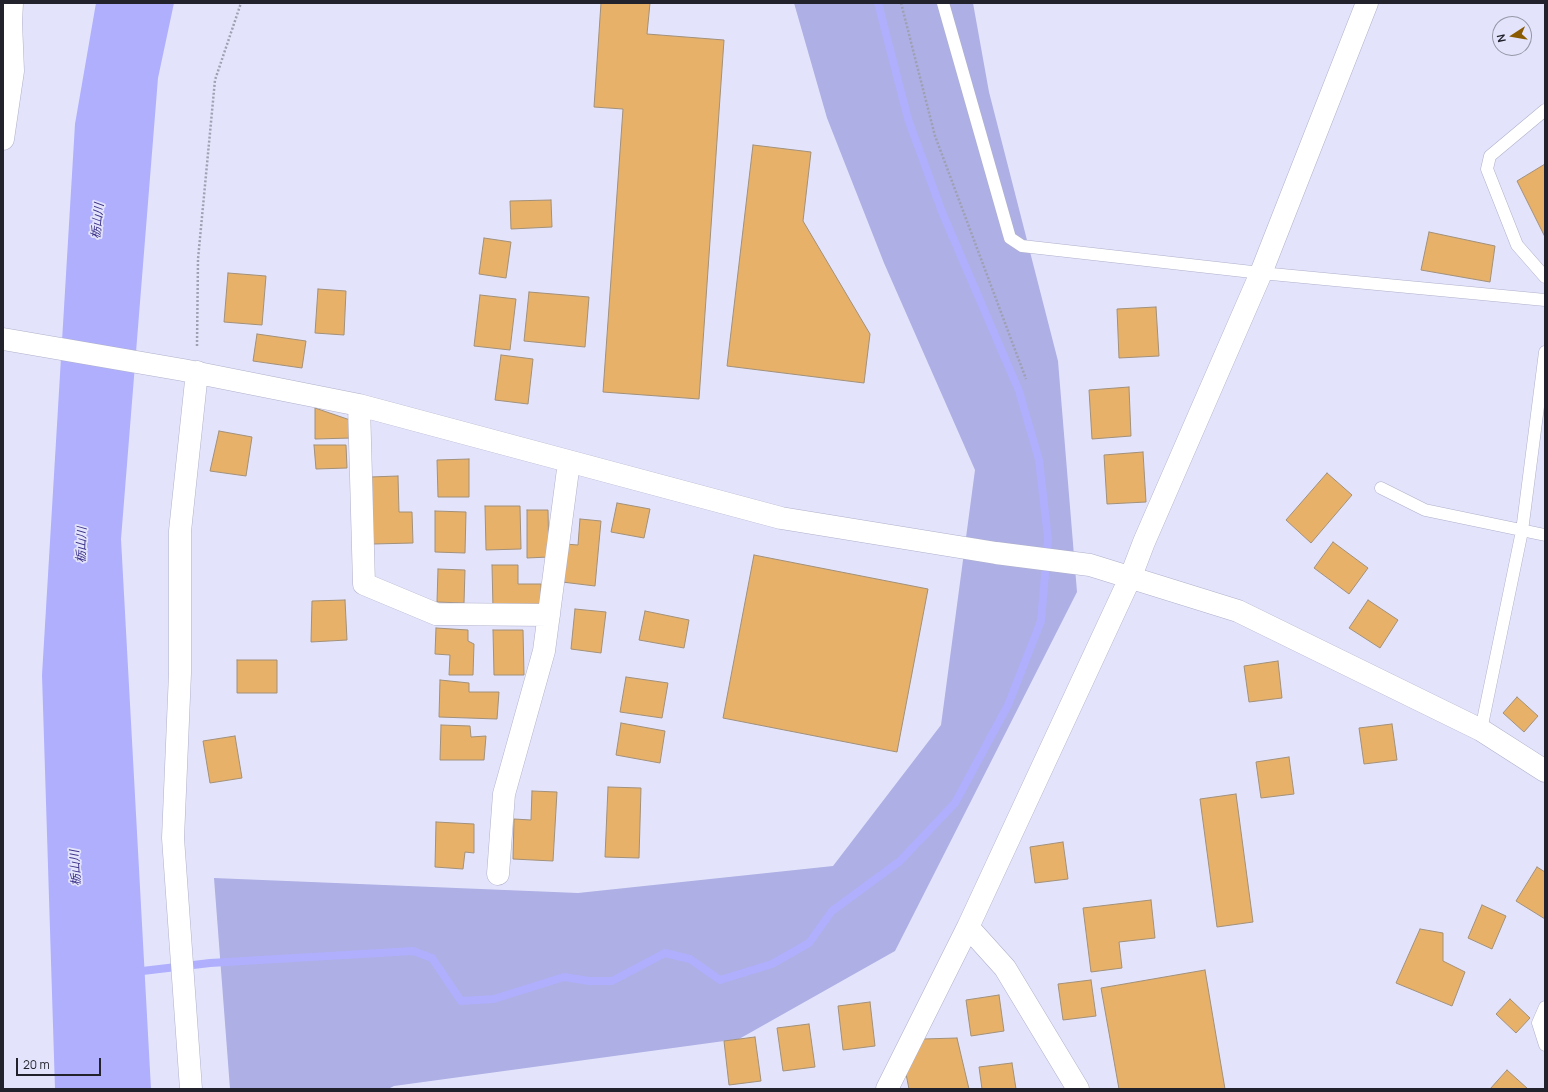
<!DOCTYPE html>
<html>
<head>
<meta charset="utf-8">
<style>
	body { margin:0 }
	#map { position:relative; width:1548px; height:1092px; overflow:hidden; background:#e3e4fb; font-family:Manrope,sans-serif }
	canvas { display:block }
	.frame { position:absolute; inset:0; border:4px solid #22222c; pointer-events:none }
	.north { position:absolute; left:1492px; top:16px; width:40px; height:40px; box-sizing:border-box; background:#e3e4fb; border:1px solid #9696a8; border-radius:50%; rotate:258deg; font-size:11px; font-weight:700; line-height:16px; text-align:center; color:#22222c }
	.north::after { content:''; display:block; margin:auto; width:14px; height:18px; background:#8b5b03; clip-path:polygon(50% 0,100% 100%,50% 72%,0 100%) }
	.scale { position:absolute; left:16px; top:1058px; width:85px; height:18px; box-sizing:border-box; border:2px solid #22222c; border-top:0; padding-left:5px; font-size:12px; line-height:14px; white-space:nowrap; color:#22222c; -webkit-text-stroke:3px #e3e4fb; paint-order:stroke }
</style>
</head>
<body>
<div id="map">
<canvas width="1548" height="1092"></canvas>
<div class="frame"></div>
<div class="north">N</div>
<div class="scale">20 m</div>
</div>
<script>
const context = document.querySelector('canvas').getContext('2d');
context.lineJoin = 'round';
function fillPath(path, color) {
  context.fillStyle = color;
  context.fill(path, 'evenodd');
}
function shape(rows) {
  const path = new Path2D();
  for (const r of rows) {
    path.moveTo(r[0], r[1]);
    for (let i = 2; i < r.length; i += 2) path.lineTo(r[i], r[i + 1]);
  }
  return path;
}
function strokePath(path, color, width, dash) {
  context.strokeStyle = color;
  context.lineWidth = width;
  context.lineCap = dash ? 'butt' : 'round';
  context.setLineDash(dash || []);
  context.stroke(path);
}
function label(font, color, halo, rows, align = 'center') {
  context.font = font + ' Manrope,"Noto Sans JP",sans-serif';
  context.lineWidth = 3.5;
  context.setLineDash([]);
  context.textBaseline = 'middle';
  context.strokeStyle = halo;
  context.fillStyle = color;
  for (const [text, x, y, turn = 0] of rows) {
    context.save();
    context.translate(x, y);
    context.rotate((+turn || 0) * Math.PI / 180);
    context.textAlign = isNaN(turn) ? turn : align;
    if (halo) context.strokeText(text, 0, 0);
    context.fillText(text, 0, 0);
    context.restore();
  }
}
const green = shape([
	[794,3,973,3,989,92,1058,361,1077,592,895,951,739,1039,394,1086,388,1089,230,1089,214,878,578,893,833,866,941,725,975,470,884,263,827,118]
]);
const water = shape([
	[96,3,174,3,158,78,121,539,151,1089,55,1089,42,675,75,124]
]);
const stream = shape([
	[134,972,210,963,413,951,432,958,461,1001,494,999,564,977,589,981,612,981,665,953,690,959,720,980,772,964,809,943,832,911,900,861,955,803,1008,705,1041,621,1048,539,1039,460,1019,391,942,212,908,119,878,3]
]);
const building = shape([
	[601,3,650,3,647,34,724,40,699,399,603,392,623,109,594,107,601,3],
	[753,145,811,152,803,221,870,334,864,383,727,366,753,145],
	[1545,164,1545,237,1517,181,1545,164],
	[551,200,552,227,511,229,510,201,551,200],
	[1429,232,1495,246,1490,282,1421,270,1429,232],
	[484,238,511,242,506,278,479,274,484,238],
	[228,273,266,276,262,325,224,322,228,273],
	[318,289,346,291,344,335,315,333,318,289],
	[529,292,589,297,585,347,524,341,529,292],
	[480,295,516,299,510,350,474,346,480,295],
	[1156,307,1159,356,1119,358,1117,309,1156,307],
	[257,334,306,341,302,368,253,361,257,334],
	[501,355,533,359,528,404,495,400,501,355],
	[1129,387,1131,436,1092,439,1089,390,1129,387],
	[315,408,353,421,352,438,315,439,315,408],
	[219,431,252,437,246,476,210,471,219,431],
	[314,445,346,445,347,468,316,469,314,445],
	[1143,452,1146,502,1107,504,1104,455,1143,452],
	[469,459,469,497,438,497,437,460,469,459],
	[1327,473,1352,495,1311,543,1286,520,1327,473],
	[398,476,399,512,412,512,413,543,373,544,370,477,398,476],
	[617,503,650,509,644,538,611,532,617,503],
	[485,506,520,506,521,549,486,550,485,506],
	[527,510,548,510,549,557,527,558,527,510],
	[435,511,466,512,465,553,435,552,435,511],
	[580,519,601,521,595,586,562,582,565,544,578,545,580,519],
	[1333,542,1368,568,1349,594,1314,568,1333,542],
	[754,555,928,589,897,752,723,718,754,555],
	[492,565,518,565,518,584,541,584,541,608,493,609,492,565],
	[438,569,465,570,464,603,437,602,438,569],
	[345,600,347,640,311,642,312,601,345,600],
	[1368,600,1398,620,1380,648,1349,628,1368,600],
	[575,609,606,612,601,653,571,649,575,609],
	[645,611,689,620,684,648,639,640,645,611],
	[436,628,468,630,468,641,474,644,473,675,449,675,450,655,435,654,436,628],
	[493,630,523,630,524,675,494,675,493,630],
	[237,660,277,660,277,693,237,693,237,660],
	[1278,661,1282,698,1249,702,1244,666,1278,661],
	[626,677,668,683,662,718,620,712,626,677],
	[440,680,469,683,469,692,499,692,497,719,439,717,440,680],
	[1517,697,1538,716,1524,732,1503,713,1517,697],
	[621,723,665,731,660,763,616,755,621,723],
	[1392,724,1397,760,1364,764,1359,728,1392,724],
	[441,725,470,726,471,737,486,736,484,760,440,760,441,725],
	[235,736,242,778,210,783,203,741,235,736],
	[1289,757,1294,794,1261,798,1256,762,1289,757],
	[608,787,641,788,639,858,605,857,608,787],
	[532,791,557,792,553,861,513,859,514,819,531,820,532,791],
	[1236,794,1253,922,1217,927,1200,799,1236,794],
	[436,822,474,824,474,853,465,852,463,869,435,867,436,822],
	[1063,842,1068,879,1035,883,1030,847,1063,842],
	[1537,867,1545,872,1545,919,1516,901,1537,867],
	[1151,900,1155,938,1119,942,1122,968,1091,972,1083,908,1151,900],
	[1482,905,1506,916,1492,949,1468,938,1482,905],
	[1420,929,1443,933,1443,961,1465,972,1452,1006,1396,983,1420,929],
	[1205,970,1225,1089,1119,1089,1101,988,1205,970],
	[1091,980,1096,1016,1063,1020,1058,984,1091,980],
	[999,995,1004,1031,971,1036,966,1000,999,995],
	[1510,999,1530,1018,1516,1033,1496,1014,1510,999],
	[870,1002,875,1046,843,1050,838,1006,870,1002],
	[809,1024,815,1067,783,1071,777,1028,809,1024],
	[755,1037,761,1081,729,1085,724,1041,755,1037],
	[957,1038,969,1089,909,1089,906,1074,923,1039,957,1038],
	[1012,1063,1016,1089,982,1089,979,1067,1012,1063],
	[1507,1070,1528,1089,1490,1089,1507,1070]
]);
const path = shape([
	[901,3,935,136,1026,379],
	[197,346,198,259,215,80,241,3]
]);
const lane = shape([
	[943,3,1010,238,1022,246,1261,273,1545,300],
	[1545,110,1490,156,1487,169,1517,245,1545,277],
	[1381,488,1425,510,1545,535],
	[1481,730,1522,531,1545,352],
	[1545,1007,1538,1023,1545,1045]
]);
const street = shape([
	[3,139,13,71,11,22,12,3],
	[3,339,183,370,359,405,781,518,996,553,1090,565,1238,611,1481,730,1545,771],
	[359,405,364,584,436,614,549,615],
	[498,874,504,794,544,651,569,462],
	[968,927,1005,968,1078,1089],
	[191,1089,173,838,180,673,180,531,197,372],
	[887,1089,968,927,1131,576,1144,542,1261,273,1367,3]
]);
const waterNames = [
	["栃山川",98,221,-84],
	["栃山川",82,545,-88],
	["栃山川",76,868,-93]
];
fillPath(green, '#aeafe4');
fillPath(water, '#afaffd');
strokePath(stream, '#afaffd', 8);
fillPath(building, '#e7b169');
strokePath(building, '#a2907a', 1);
strokePath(lane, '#afb0cb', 13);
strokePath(street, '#afb0cb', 23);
strokePath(path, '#9fa0b2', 2.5, [2, 2]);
strokePath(lane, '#fff', 12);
strokePath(street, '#fff', 22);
label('italic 12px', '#3c3188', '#e3e4fb', waterNames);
</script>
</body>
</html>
